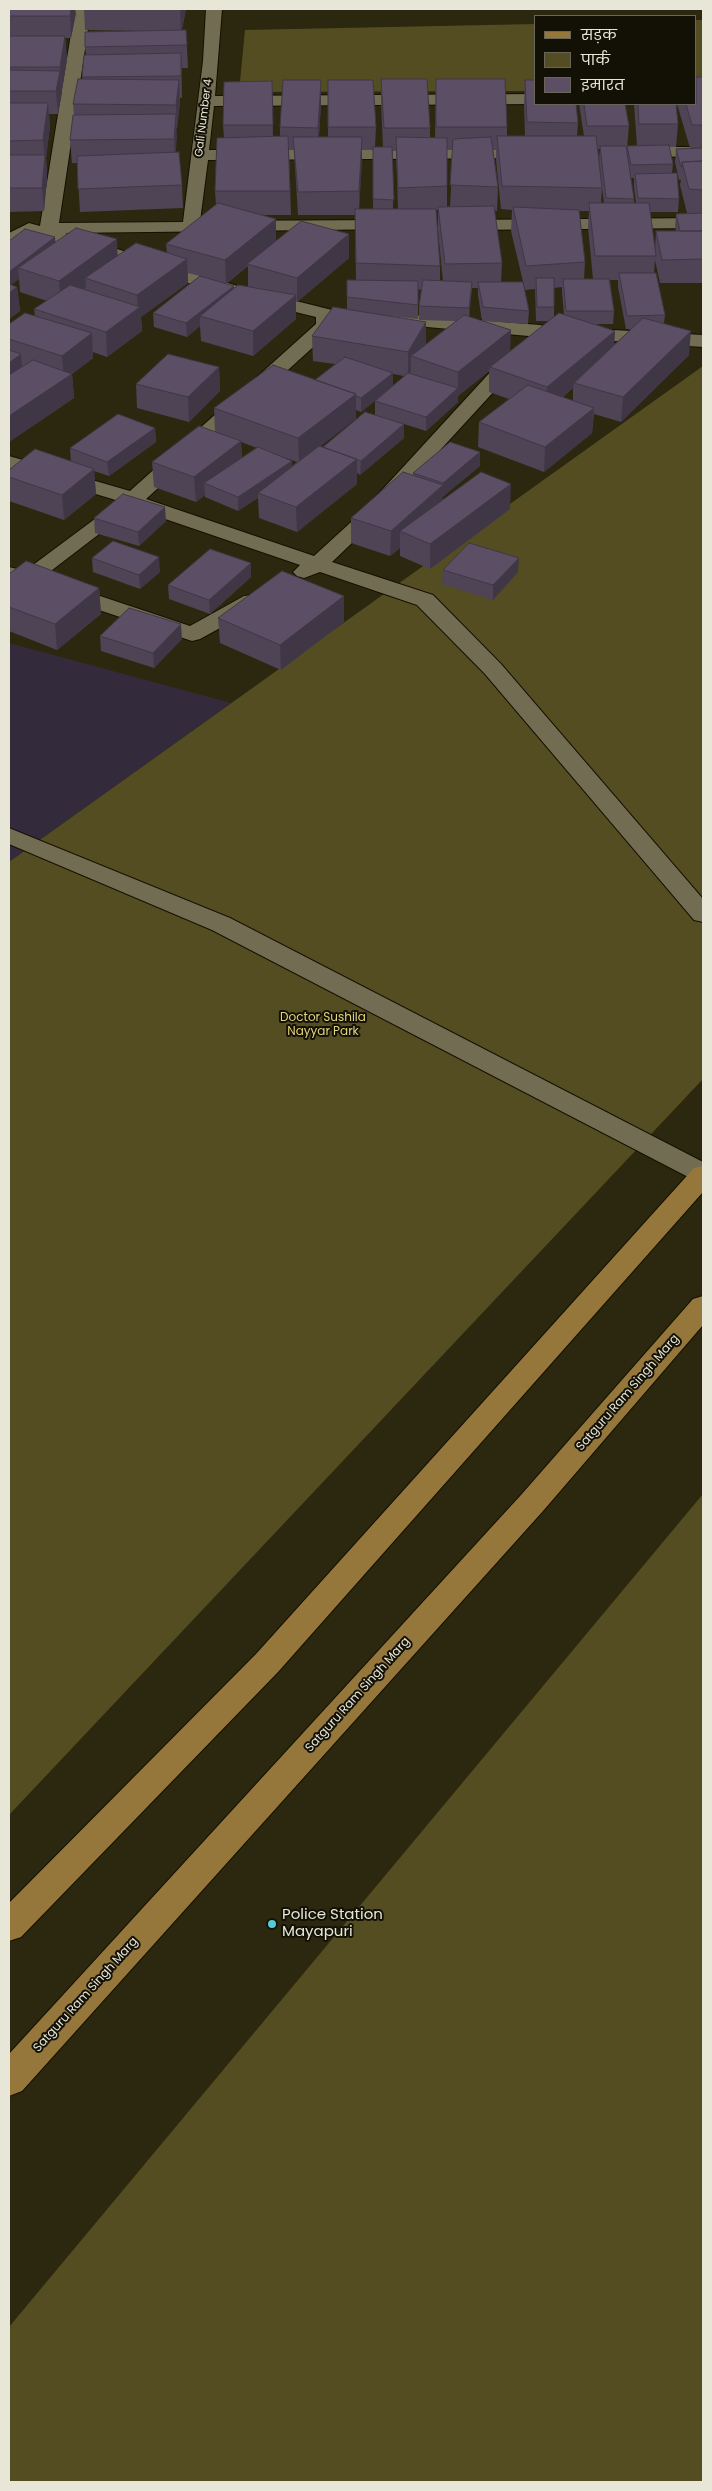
<!DOCTYPE html>
<html>
<head>
<meta charset="utf-8">
<style>
	body { margin:0 }
	#map { position:relative; width:712px; height:2491px; overflow:hidden; background:#2c280f; font-family:Poppins,"Noto Sans Devanagari",sans-serif }
	canvas { display:block }
	.frame { position:absolute; inset:0; border:10px solid #e8e6d7; pointer-events:none }
	.legend { position:absolute; left:534px; top:15px; width:162px; height:90px; box-sizing:border-box; background:#131106; border:1px solid #68665a; margin:0; padding:6px 9px; list-style:none; font-size:15px; color:#e8e6d7 }
	.legend li { display:flex; align-items:center; gap:10px; height:25px }
	.legend b { width:25px; border:1px solid #68665a }
</style>
</head>
<body>
<div id="map">
<canvas width="712" height="2491"></canvas>
<div class="frame"></div>
<ul class="legend">
<li><b style="height:6px;background:#96773b"></b>सड़क</li>
<li><b style="height:14px;background:#554d22"></b>पार्क</li>
<li><b style="height:14px;background:#5c4e64"></b>इमारत</li>
</ul>
</div>
<script>
const context = document.querySelector('canvas').getContext('2d');
context.lineJoin = 'round';
function fillPath(path, color) {
  context.fillStyle = color;
  context.fill(path, 'evenodd');
}
function shape(rows) {
  const path = new Path2D();
  for (const r of rows) {
    path.moveTo(r[0], r[1]);
    for (let i = 2; i < r.length; i += 2) path.lineTo(r[i], r[i + 1]);
  }
  return path;
}
function strokePath(path, color, width, dash) {
  context.strokeStyle = color;
  context.lineWidth = width;
  context.lineCap = dash ? 'butt' : 'round';
  context.setLineDash(dash || []);
  context.stroke(path);
}
function label(font, color, halo, rows, align = 'center') {
  context.font = font + ' Poppins,sans-serif';
  context.lineWidth = 4;
  context.setLineDash([]);
  context.textBaseline = 'middle';
  context.strokeStyle = halo;
  context.fillStyle = color;
  for (const [text, x, y, turn = 0] of rows) {
    context.save();
    context.translate(x, y);
    context.rotate((+turn || 0) * Math.PI / 180);
    context.textAlign = isNaN(turn) ? turn : align;
    if (halo) context.strokeText(text, 0, 0);
    context.fillText(text, 0, 0);
    context.restore();
  }
}
const education = shape([
	[9,643,231,703,9,862]
]);
const green = shape([
	[696,20,703,20,703,91,696,91],
	[536,24,536,91,239,92,245,30],
	[703,366,703,1079,9,1815,9,862],
	[703,1494,703,2482,9,2482,9,2327]
]);
const minor = shape([
	[75,9,91,9,59,223,183,222,203,61,206,9,222,9,215,96,536,94,536,104,214,106,209,150,533,148,539,149,542,153,539,157,533,158,208,160,200,221,392,220,398,221,401,225,398,229,65,233,244,288,332,310,335,325,333,329,146,499,314,556,361,513,506,355,520,355,523,359,520,363,375,521,332,562,433,595,501,664,703,899,703,922,694,920,485,674,417,605,320,572,304,578,297,576,293,572,300,565,133,508,43,577,190,626,244,596,252,595,260,596,263,601,260,606,200,639,192,641,9,580,9,567,25,571,119,501,9,468,9,456,130,491,316,324,316,317,230,296,31,234,15,245,9,246,9,233,29,223,40,226,75,9],
	[634,147,703,147,703,157,628,156,625,152,628,148,634,147],
	[703,218,703,228,460,230,454,229,451,225,454,221,460,220,703,218],
	[389,313,540,325,547,327,549,331,547,335,540,337,382,323,380,319,382,315,389,313],
	[577,328,703,335,703,347,570,338,568,334,570,330,577,328],
	[9,828,230,918,703,1162,703,1182,694,1180,212,930,9,844,9,828]
]);
const major = shape([
	[703,1166,703,1192,278,1672,21,1937,9,1941,9,1903,256,1654,694,1168,703,1166],
	[703,1296,703,1325,543,1511,22,2091,9,2096,9,2054,521,1495,693,1299,703,1296]
]);
const wall = shape([
	[9,9,76,13,71,38,65,38,67,59,58,114,49,114,50,126,46,158,47,178,44,211,9,212],
	[84,9,186,9,182,30,186,30,188,68,182,68,182,98,180,98,180,103,177,128,176,128,176,152,182,185,183,208,80,212,77,163,72,163,70,140,74,115,73,104,82,80,86,55,85,47,143,31,85,30],
	[703,77,703,283,660,283,655,260,654,273,665,315,664,323,689,355,621,422,594,414,592,433,544,472,478,447,479,422,509,399,489,392,489,371,458,396,458,402,426,431,404,424,404,438,360,475,357,473,357,484,297,532,259,518,258,498,238,511,205,497,205,495,196,502,154,487,152,462,215,432,214,408,315,380,335,364,313,361,312,336,347,309,347,280,356,280,355,215,298,215,294,150,289,150,291,215,261,215,276,241,349,258,297,302,296,301,296,319,253,356,201,341,200,326,187,337,154,327,153,313,200,276,188,273,188,283,141,317,142,331,107,357,93,352,93,358,72,374,74,398,9,442,9,324,35,316,34,309,47,301,20,292,19,279,11,285,17,287,20,311,9,319,9,241,55,237,55,242,118,256,167,253,166,244,216,205,215,191,224,138,223,125,272,81,273,136,280,136,280,127,321,103,319,137,328,137,328,80,376,127,375,147,383,147,381,102,381,79,430,128,430,138,435,138,436,79,507,127,507,136,525,136,524,103,525,80,578,123,577,136,584,136,579,104,625,104,629,126,627,149,626,149,627,153,627,146,637,146,634,104,676,104,678,124,676,147,669,147,673,164,672,173,679,199,678,212,650,212,655,250,656,231,676,231,675,227,676,214,700,213,687,213,680,185,681,180,679,180,675,162,676,149,690,148,677,104,696,104],
	[598,149,600,149,599,159,602,183],
	[362,150,373,150,373,209,359,209],
	[447,150,453,150,450,207,447,207],
	[493,150,496,150,496,159,501,209,512,210,511,231,525,290,535,289,536,321,549,321,510,351,482,321,528,324,529,311,501,282,502,263,494,211,497,211,498,187],
	[393,151,396,151,398,209,393,209],
	[631,178,634,178,634,187,636,203,634,203,634,199],
	[602,188,604,203,601,203],
	[436,210,438,210,438,231,443,281,440,281,440,266],
	[579,211,589,211,588,227,593,279,584,279,585,262],
	[248,266,248,287,234,289,226,284],
	[610,280,618,280,618,287,626,329,631,329,614,345,615,331,596,324,613,324,614,311],
	[562,287,562,293,564,314,554,317,554,288],
	[472,288,478,288,478,295,482,321,469,317],
	[418,289,421,290,419,306,419,320,456,321,426,344,381,315,418,319],
	[393,374,404,376,393,386],
	[573,388,573,401,563,397],
	[385,393,375,401,375,415,323,447,320,446,356,410,361,412],
	[241,442,257,448,242,458],
	[284,457,297,462,292,466,292,461],
	[219,367,220,391,189,422,137,408,136,384],
	[155,428,156,442,109,476,94,471,96,494,64,520,9,501,9,470,71,462,70,448],
	[480,466,442,497,442,500,510,509,430,569,400,556,400,548,390,556,351,543,351,518,413,475,413,473],
	[94,518,166,521,139,546,95,533],
	[92,558,160,572,140,589,93,572],
	[251,563,251,577,210,614,169,599,168,585],
	[443,570,518,572,493,600,442,584],
	[9,574,99,588,101,614,57,650,9,631],
	[344,596,344,622,281,670,220,643,218,618],
	[100,636,182,639,154,668,101,651]
]);
const shadedWall = shape([
	[71,9,75,9,76,13,71,38,70,16],
	[180,9,186,9,181,32],
	[65,36,67,59,62,89,60,67],
	[181,53,182,76,182,98,181,76],
	[60,71,62,93,58,114,56,91],
	[179,80,180,103,177,128,176,105],
	[321,80,321,103,318,151,318,128],
	[48,103,50,126,46,158,47,178,44,211,42,188,45,161,43,140],
	[176,114,177,137,175,162,174,139],
	[362,137,362,160,359,215,359,191],
	[276,219,276,242,247,264,247,266,226,284,225,260],
	[349,234,349,258,297,302,297,278],
	[55,237,56,251,18,268,19,279,9,286,9,272],
	[117,239,118,263,85,278,86,287,61,305,59,281],
	[187,259,188,283,141,317,142,331,107,357,106,332,138,309,137,295],
	[472,282,471,296,469,322,469,308],
	[234,286,234,300,200,316,200,326,187,337,186,323],
	[17,287,20,311,9,319,9,293],
	[296,295,296,319,253,356,253,331],
	[426,322,426,346,411,356,411,371,408,376,408,352],
	[511,330,510,355,490,367,489,371,458,396,458,402,426,431,426,417,458,388,458,372],
	[615,331,613,355,574,383,573,388,545,411,547,387],
	[691,331,689,355,621,422,623,397],
	[92,333,93,358,72,374,74,398,9,442,9,416,64,379,62,356],
	[21,354,23,378,9,389,9,363],
	[219,367,220,391,189,422,188,397],
	[393,373,393,387,361,412,361,398],
	[356,394,356,419,299,463,298,438],
	[594,408,592,433,544,472,545,447],
	[404,424,404,438,360,475,361,461],
	[155,428,156,442,109,476,107,462],
	[241,441,242,466,204,483,205,495,196,502,194,477],
	[480,452,480,466,443,497,443,483],
	[357,459,357,484,297,532,296,507],
	[292,461,292,475,258,493,258,498,238,511,238,497],
	[94,469,96,494,64,520,62,495],
	[511,484,510,509,430,569,430,544],
	[443,485,442,510,400,531,400,548,390,556,391,531],
	[165,507,166,521,139,546,138,532],
	[159,557,160,572,140,589,139,575],
	[519,558,518,572,493,600,493,585],
	[251,563,251,577,210,614,209,600],
	[99,588,101,614,57,650,55,624],
	[344,596,344,622,281,670,280,645],
	[181,624,182,639,154,668,153,653]
]);
const building = shape([
	[9,9,71,9,70,16,9,16,9,9],
	[186,30,187,45,85,47,85,32,186,30],
	[9,36,65,36,60,67,9,67,9,36],
	[181,53,181,76,82,77,84,55,181,53],
	[9,70,60,71,56,91,9,91,9,70],
	[696,77,703,77,703,125,692,125,686,104,696,104,696,77],
	[78,79,179,80,176,105,73,104,78,79],
	[381,79,427,79,430,128,384,128,381,79],
	[436,79,505,79,507,127,436,127,436,79],
	[283,80,321,80,318,128,280,127,283,80],
	[328,80,373,80,376,127,328,127,328,80],
	[525,80,536,80,536,104,576,104,578,123,527,122,525,80],
	[272,81,273,125,223,125,224,82,272,81],
	[9,103,48,103,43,140,9,141,9,103],
	[584,104,625,104,629,126,587,126,584,104],
	[638,104,676,104,678,124,639,124,638,104],
	[176,114,174,139,70,140,73,115,176,114],
	[288,136,290,191,215,191,217,138,288,136],
	[497,136,596,136,602,188,502,186,497,136],
	[293,137,362,137,359,191,298,192,293,137],
	[396,137,447,138,447,186,398,188,396,137],
	[491,137,498,187,450,185,453,139,491,137],
	[669,145,673,164,631,165,627,146,669,145],
	[600,146,626,146,634,199,606,198,600,146],
	[373,147,392,147,394,200,373,199,373,147],
	[703,148,703,161,682,162,682,167,681,167,676,149,703,148],
	[179,152,182,185,78,189,77,156,179,152],
	[9,155,45,155,42,188,9,188,9,155],
	[703,161,703,190,689,189,682,162,703,161],
	[677,173,679,199,638,198,635,174,677,173],
	[218,203,276,219,225,260,166,244,218,203],
	[589,203,649,203,656,256,595,256,589,203],
	[494,206,502,263,445,264,438,207,494,206],
	[513,207,579,210,585,262,526,266,513,207],
	[355,209,436,209,440,266,356,263,355,209],
	[703,213,703,231,680,231,676,214,703,213],
	[301,221,349,234,297,278,247,264,301,221],
	[76,228,117,239,59,281,18,268,76,228],
	[25,229,55,237,9,272,9,241,25,229],
	[656,231,703,231,703,259,662,260,656,231],
	[136,243,187,259,137,295,85,278,136,243],
	[619,273,656,273,665,315,627,316,619,273],
	[200,276,234,286,186,323,153,313,200,276],
	[536,278,554,278,554,307,537,307,536,278],
	[563,279,609,279,614,311,566,311,563,279],
	[347,280,418,281,418,305,347,297,347,280],
	[423,280,472,282,469,308,419,306,423,280],
	[478,282,523,282,529,311,483,307,478,282],
	[9,284,17,287,9,293,9,284],
	[70,285,140,307,106,332,34,309,70,285],
	[238,285,296,295,253,331,200,316,238,285],
	[333,307,426,322,408,352,312,336,333,307],
	[25,313,92,333,62,356,9,339,9,324,25,313],
	[559,313,615,331,547,387,490,367,559,313],
	[464,315,511,330,458,372,411,356,464,315],
	[643,318,691,331,623,397,574,383,643,318],
	[9,350,21,354,9,363,9,350],
	[168,354,219,367,188,397,136,384,168,354],
	[345,357,393,373,361,398,356,396,356,394,315,380,345,357],
	[33,360,72,374,9,416,9,375,33,360],
	[273,365,356,394,298,438,214,408,273,365],
	[408,373,458,388,426,417,375,401,408,373],
	[528,385,594,408,545,447,479,422,528,385],
	[365,412,404,424,361,461,323,447,365,412],
	[118,414,155,428,107,462,70,448,118,414],
	[199,426,241,441,194,477,152,462,199,426],
	[450,442,480,452,443,483,413,473,450,442],
	[319,446,357,459,296,507,258,493,319,446],
	[258,447,292,461,238,497,204,483,258,447],
	[35,449,94,469,62,495,9,477,9,470,35,449],
	[403,472,443,485,391,531,351,518,403,472],
	[481,472,511,484,430,544,400,531,481,472],
	[123,494,165,507,138,532,94,518,123,494],
	[113,541,159,557,139,575,92,558,113,541],
	[469,543,519,558,493,585,443,570,469,543],
	[210,549,251,563,209,600,168,585,210,549],
	[26,561,99,588,55,624,9,607,9,574,26,561],
	[282,571,344,596,280,645,218,618,282,571],
	[129,608,181,624,153,653,100,636,129,608]
]);
const markers = [
	[272,1924,5,"#52ccd6"]
];
const farStreetnames = [
	["Gali Number 4",204,118,-83]
];
const parkNames = [
	["Doctor Sushila",323,1018],
	["Nayyar Park",323,1032]
];
const streetNames = [
	["Satguru Ram Singh Marg",628,1393,-49],
	["Satguru Ram Singh Marg",358,1695,-48],
	["Satguru Ram Singh Marg",86,1995,-48]
];
const nearPoinames = [
	["Police Station",282,1915],
	["Mayapuri",282,1932]
];
fillPath(education, '#332b3b');
fillPath(green, '#554d22');
strokePath(minor, '#151000', 2);
strokePath(major, '#151000', 2);
fillPath(minor, '#726d52');
fillPath(major, '#96773b');
fillPath(wall, '#4f4356');
fillPath(shadedWall, '#403746');
fillPath(building, '#5c4e64');
strokePath(building, '#403746', 1);
for (const [x, y, r, color] of markers) {
  const dot = new Path2D();
  dot.arc(x, y, r, 0, 2 * Math.PI);
  context.fillStyle = color;
  context.fill(dot);
  strokePath(dot, '#131106', 2);
}
label('11px', '#e8e6d7', '#131106', farStreetnames);
label('12px', '#e3d37c', '#131106', parkNames);
label('12px', '#e8e6d7', '#131106', streetNames);
label('15px', '#e8e6d7', '#131106', nearPoinames, 'left');
</script>
</body>
</html>
